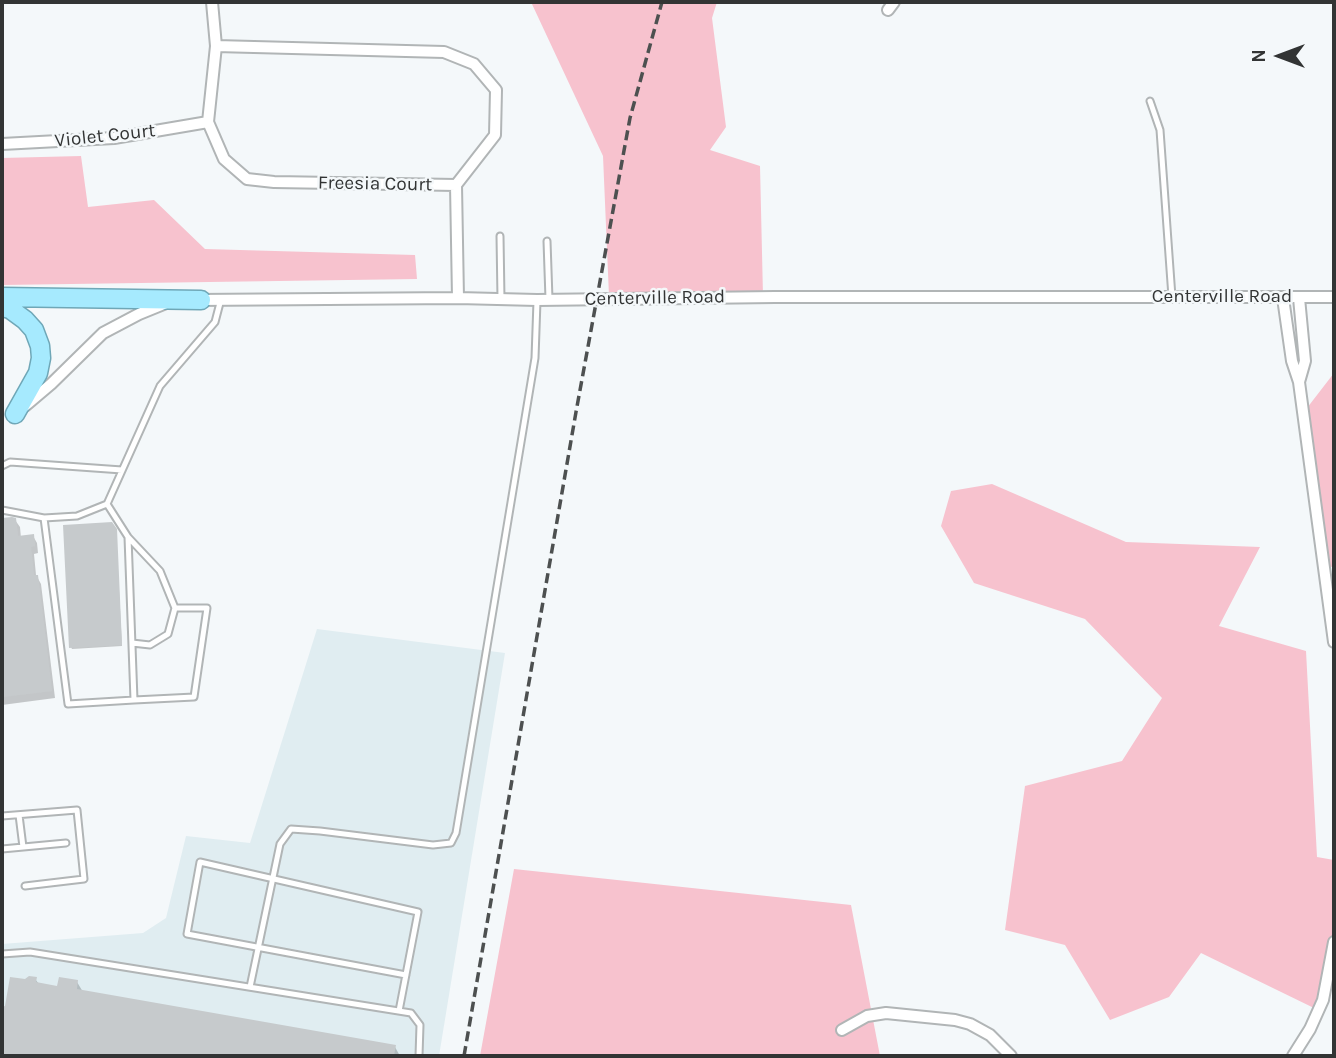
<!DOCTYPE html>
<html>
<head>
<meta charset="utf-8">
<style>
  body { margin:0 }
  #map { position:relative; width:1336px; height:1058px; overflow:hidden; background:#f4f8fa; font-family:Karla,sans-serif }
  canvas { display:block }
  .frame { position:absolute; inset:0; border:4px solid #323434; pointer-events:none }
  .north { position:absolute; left:1245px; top:21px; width:70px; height:70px; -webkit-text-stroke:5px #f4f8fa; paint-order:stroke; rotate:270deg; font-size:19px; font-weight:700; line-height:28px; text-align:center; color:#323434 }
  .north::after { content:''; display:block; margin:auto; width:24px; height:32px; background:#323434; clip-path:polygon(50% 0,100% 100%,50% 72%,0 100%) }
</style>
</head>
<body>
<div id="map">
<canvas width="1336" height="1058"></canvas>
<div class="frame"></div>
<div class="north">N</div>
</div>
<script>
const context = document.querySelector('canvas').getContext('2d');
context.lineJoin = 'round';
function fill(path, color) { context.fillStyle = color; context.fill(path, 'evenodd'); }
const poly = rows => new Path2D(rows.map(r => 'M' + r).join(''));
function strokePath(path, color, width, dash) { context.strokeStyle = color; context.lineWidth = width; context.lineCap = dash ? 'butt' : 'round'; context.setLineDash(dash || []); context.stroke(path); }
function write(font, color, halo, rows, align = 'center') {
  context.font = font + ' Karla,sans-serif'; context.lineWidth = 5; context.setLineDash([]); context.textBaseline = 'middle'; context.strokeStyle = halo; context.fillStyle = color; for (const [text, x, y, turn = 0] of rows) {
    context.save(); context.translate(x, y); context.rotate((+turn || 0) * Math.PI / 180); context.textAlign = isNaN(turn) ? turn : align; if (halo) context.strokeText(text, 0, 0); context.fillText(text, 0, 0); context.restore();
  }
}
fill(poly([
  [317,629,505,653,439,1056,2,1056,2,944,143,933,166,918,186,836,250,843]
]), '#e0edf1');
fill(poly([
  [531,2,717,2,712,18,726,127,710,150,760,166,763,296,609,296,603,156],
  [81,156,88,207,154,200,205,249,415,255,417,279,2,285,2,158],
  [1334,373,1334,568,1325,564,1307,408],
  [992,484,1126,542,1260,547,1219,626,1306,651,1317,857,1334,860,1334,956,1316,1009,1201,953,1169,997,1110,1020,1065,945,1005,930,1025,786,1122,761,1162,698,1085,619,974,583,941,526,951,491],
  [514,869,851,905,880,1056,480,1056]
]), '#f7c2ce');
fill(poly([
  [2,520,15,520,20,527,21,538,33,536,37,543,38,553,34,554,36,575,41,584,55,698,2,705],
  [116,532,122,646,72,649,71,647],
  [35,979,39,984,59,988,77,982,83,992,395,1047,400,1056,2,1056,4,1018,2,1009,7,1007,26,981]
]), '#0003');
fill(poly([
  [12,517,16,518,18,536,34,534,35,546,31,547,34,575,38,575,52,691,2,697,2,518],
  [112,522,117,529,122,645,69,648,63,525],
  [29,976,37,977,36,982,57,986,59,977,78,980,77,989,396,1045,394,1056,2,1056,2,1007,5,1006,10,977,25,979]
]), '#c6cacc');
const service = poly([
  [1150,101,1160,130,1172,297],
  [500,236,501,299],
  [547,241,549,299],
  [2,466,10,462,122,470],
  [107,504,160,386,215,322,221,299],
  [2,510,44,518,77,516,107,504,128,537,134,700,68,704,44,518],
  [128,537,160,571,175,608],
  [132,643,150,645,168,634,175,608,207,608,194,697,134,700],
  [19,815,23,847],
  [2,816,77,810,84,879,25,886],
  [2,849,66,843],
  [2,954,30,952,411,1013,420,1025,419,1056],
  [250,987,280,844,291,829,320,831,433,845,451,843,456,833,535,358,537,301],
  [399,1011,418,912,200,862,187,934,406,975]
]);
const minor = poly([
  [212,2,216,46],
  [888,10,894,2],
  [216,46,444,52,474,64,496,90,495,135,456,185,274,182,247,179,224,159,208,122,216,46],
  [2,144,114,138,208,122],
  [456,185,458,298],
  [1283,298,1292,361,1299,382],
  [1299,298,1305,361,1299,382,1334,642],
  [196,300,458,298,537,300,775,297,1334,297],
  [25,406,51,384,103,333,139,314,166,303],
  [842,1030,867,1016,886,1013,955,1020,970,1024,990,1035,1011,1056],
  [1293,1056,1310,1029,1323,1000,1334,942]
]);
const trunk = poly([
  [2,297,201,300],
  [2,307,10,309,25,320,34,330,40,346,41,358,38,373,15,414]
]);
strokePath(service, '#b1b5b6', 9);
strokePath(minor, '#b1b5b6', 14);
strokePath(trunk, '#6fa7b7', 21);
strokePath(service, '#fff', 5);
strokePath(minor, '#fff', 10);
strokePath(trunk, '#a6eafe', 18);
strokePath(poly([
  [464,1056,576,412,630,118,662,2]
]), '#4d5050', 3.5, [10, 5]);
write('19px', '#323434', '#f4f8fa', [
  ["Violet Court",105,136,-6],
  ["Freesia Court",375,184,1],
  ["Centerville Road",1222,297],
  ["Centerville Road",655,298,-1]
]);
</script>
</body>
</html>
